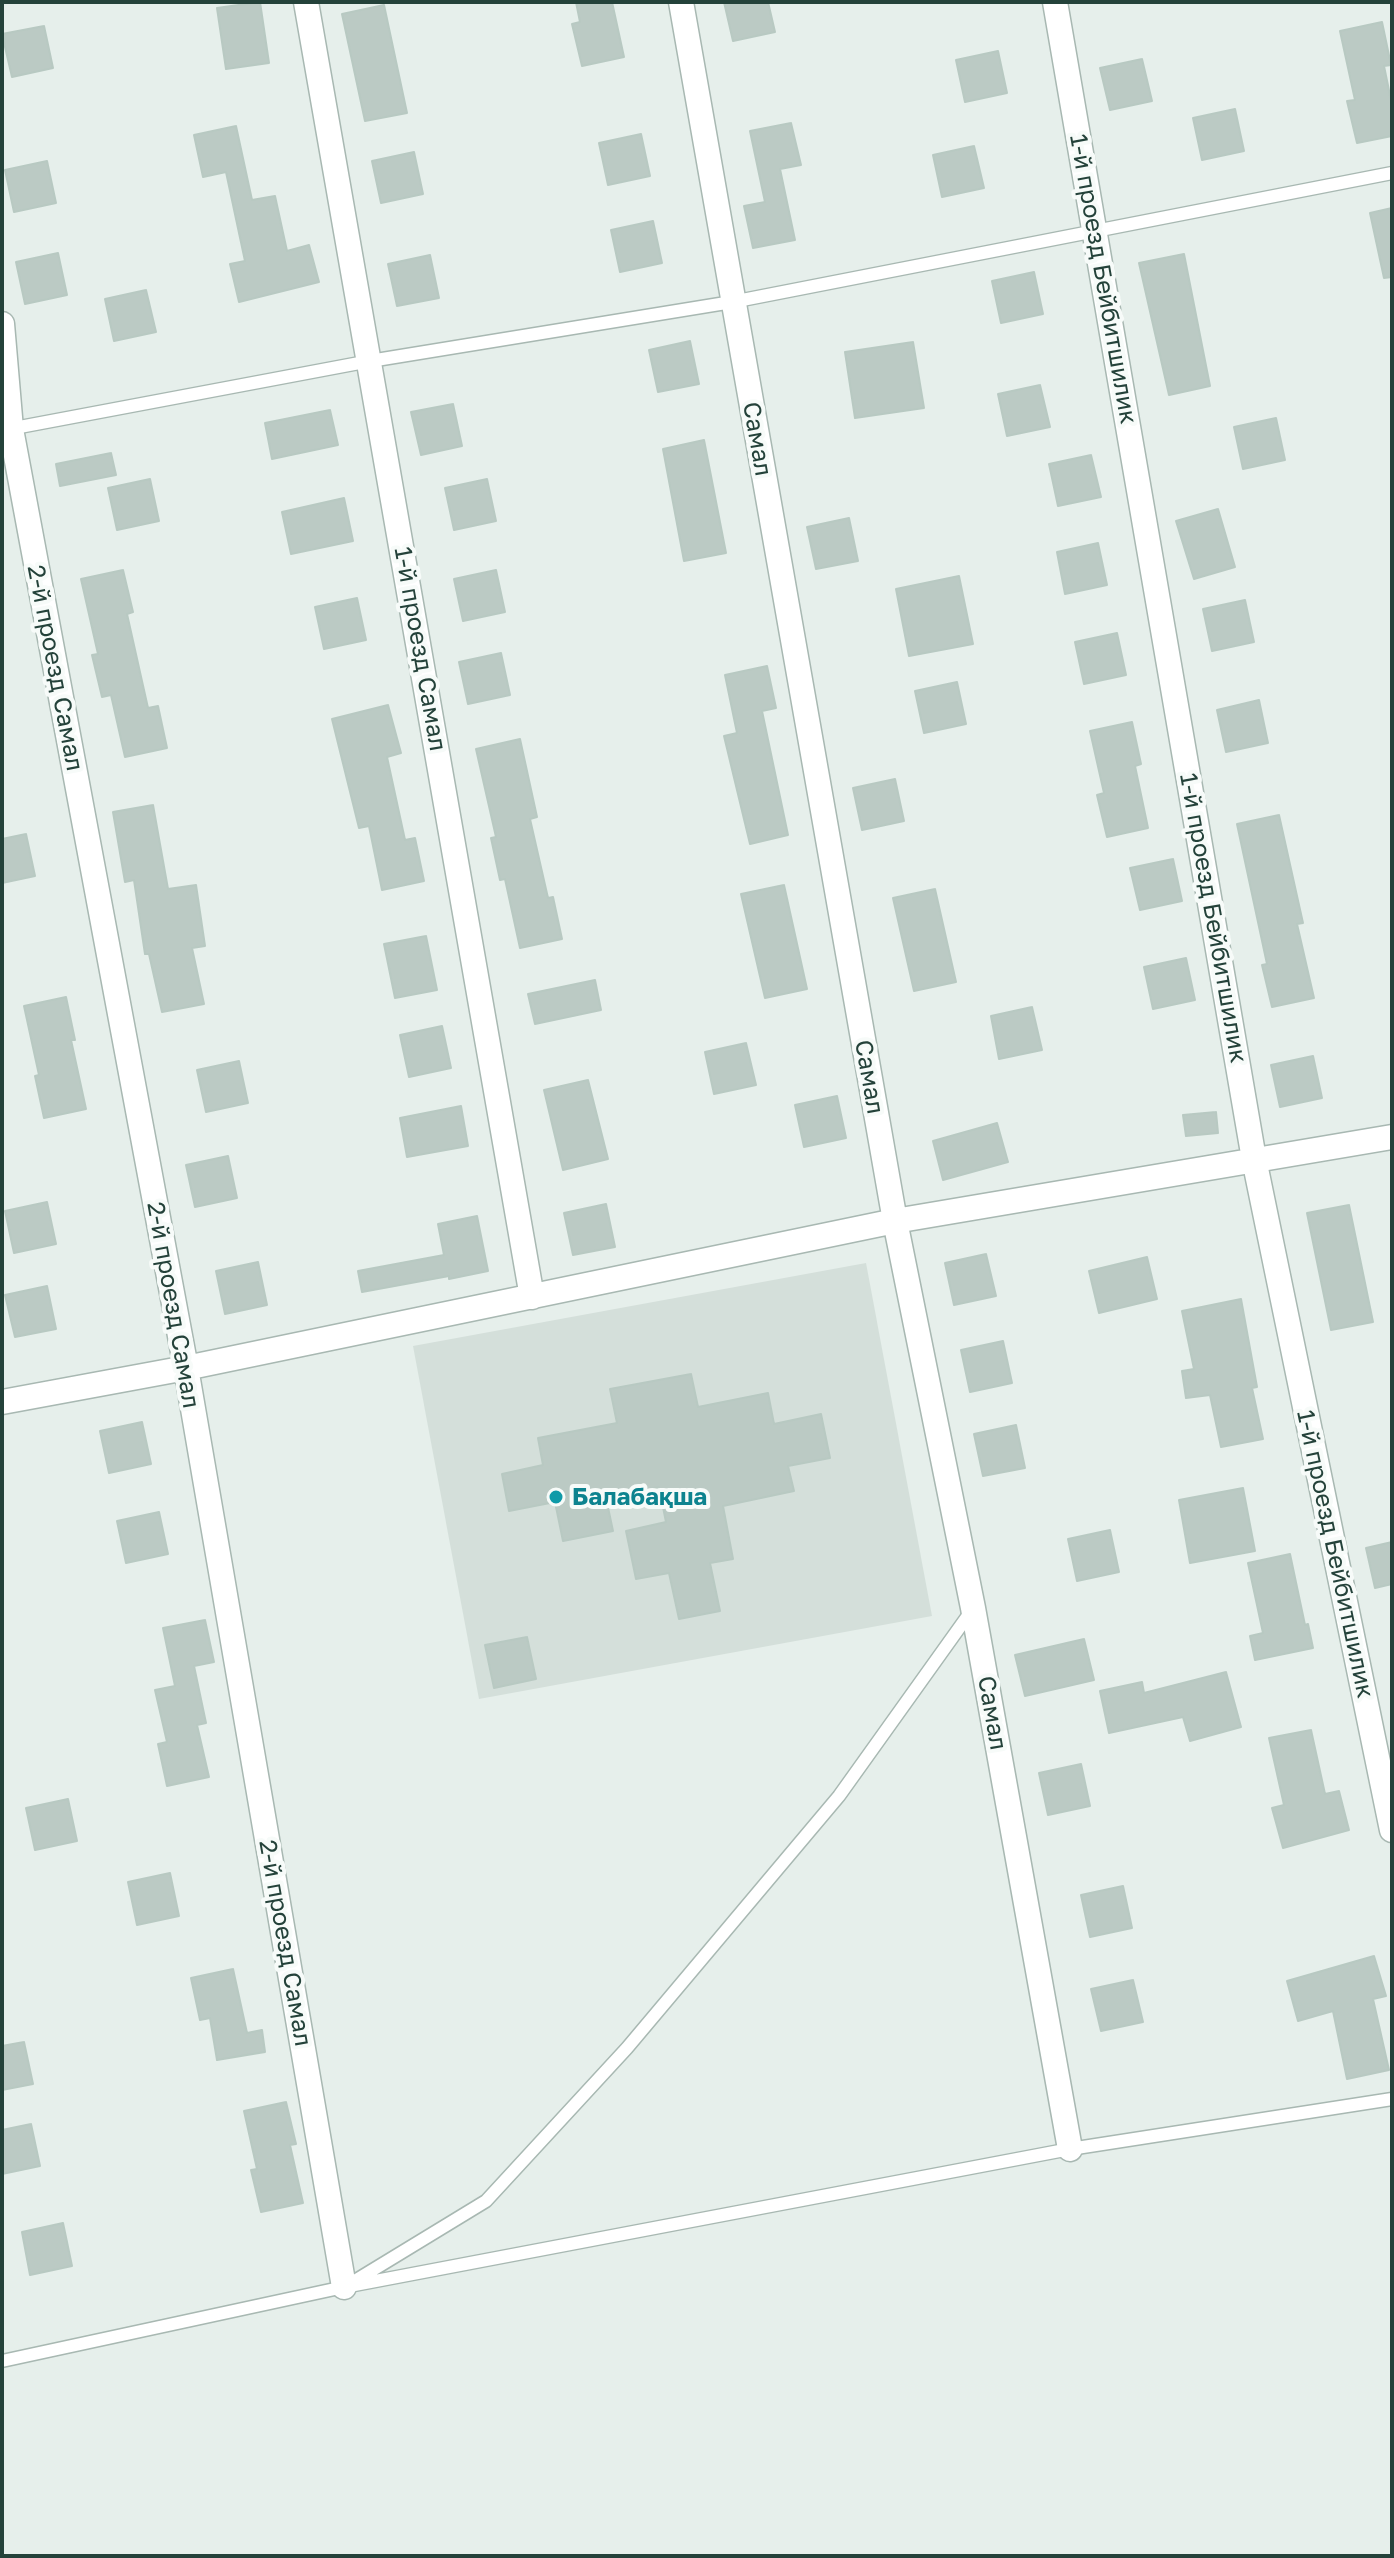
<!DOCTYPE html>
<html>
<head>
<meta charset="utf-8">
<style>
  body { margin:0 }
  #map { position:relative; width:1394px; height:2558px; overflow:hidden; background:#e6efeb; font-family:"Golos Text",sans-serif }
  canvas { display:block }
  .frame { position:absolute; inset:0; border:4px solid #24423a; pointer-events:none }
</style>
</head>
<body>
<div id="map">
<canvas width="1394" height="2558"></canvas>
<div class="frame"></div>
</div>
<script>
const context = document.querySelector('canvas').getContext('2d');
context.lineJoin = 'round';
function fill(path, color) { context.fillStyle = color; context.fill(path, 'evenodd'); }
const poly = rows => new Path2D(rows.map(r => 'M' + r).join(''));
function strokePath(path, color, width, dash) { context.strokeStyle = color; context.lineWidth = width; context.lineCap = dash ? 'butt' : 'round'; context.setLineDash(dash || []); context.stroke(path); }
function write(font, color, halo, rows, align = 'center') {
  context.font = font + ' "Golos Text",sans-serif'; context.lineWidth = 8; context.setLineDash([]); context.textBaseline = 'middle'; context.strokeStyle = halo; context.fillStyle = color; for (const [text, x, y, turn = 0] of rows) {
    context.save(); context.translate(x, y); context.rotate((+turn || 0) * Math.PI / 180); context.textAlign = isNaN(turn) ? turn : align; if (halo) context.strokeText(text, 0, 0); context.fillText(text, 0, 0); context.restore();
  }
}
fill(poly([
  [866,1263,932,1616,479,1699,413,1346]
]), '#d4dfda');
const building = poly([
  [260,2,269,63,226,69,217,8,260,2],
  [576,2,612,2,624,57,582,66,572,24,580,22,576,2],
  [724,2,768,2,775,32,733,41,724,2],
  [384,5,407,113,365,121,342,14,384,5],
  [1382,22,1391,65,1384,66,1392,105,1392,136,1357,143,1347,101,1355,100,1340,31,1382,22],
  [44,26,53,68,12,77,2,34,44,26],
  [998,51,1007,93,965,102,956,60,998,51],
  [1142,59,1152,101,1110,110,1100,68,1142,59],
  [1235,109,1244,151,1202,160,1193,118,1235,109],
  [791,123,801,165,780,169,795,240,753,248,744,206,765,202,750,131,791,123],
  [236,126,252,200,275,196,287,251,309,245,319,282,239,302,230,264,245,261,226,172,203,177,194,135,236,126],
  [641,134,650,176,608,185,599,143,641,134],
  [974,146,984,188,942,197,933,155,974,146],
  [414,152,423,194,381,203,372,161,414,152],
  [47,161,56,203,14,212,5,170,47,161],
  [1392,208,1392,277,1384,278,1370,213,1392,208],
  [653,221,662,263,620,272,611,230,653,221],
  [58,253,67,295,25,304,16,262,58,253],
  [1184,254,1210,386,1169,395,1139,263,1184,254],
  [430,255,439,298,397,306,388,264,430,255],
  [1034,272,1043,314,1001,323,992,281,1034,272],
  [146,290,156,332,114,341,105,299,146,290],
  [690,341,699,384,658,392,649,350,690,341],
  [913,342,924,408,855,418,845,352,913,342],
  [1040,385,1050,427,1007,436,998,394,1040,385],
  [453,404,462,446,421,455,411,412,453,404],
  [330,410,338,445,272,459,265,423,330,410],
  [1276,418,1285,460,1243,469,1234,427,1276,418],
  [704,440,726,553,684,561,663,449,704,440],
  [111,453,116,475,60,486,56,464,111,453],
  [1091,455,1101,497,1058,506,1049,464,1091,455],
  [150,479,159,521,117,530,108,488,150,479],
  [487,479,496,521,454,530,445,488,487,479],
  [344,498,353,541,291,554,282,512,344,498],
  [1218,509,1235,567,1194,579,1176,521,1218,509],
  [849,518,858,561,816,569,807,527,849,518],
  [1098,543,1107,585,1065,594,1057,552,1098,543],
  [123,570,133,612,127,614,148,708,158,706,167,748,125,757,111,695,102,697,92,655,98,654,81,579,123,570],
  [496,570,505,612,463,621,454,579,496,570],
  [959,576,973,644,909,656,896,589,959,576],
  [357,598,366,640,324,649,315,607,357,598],
  [1245,600,1254,642,1212,651,1203,609,1245,600],
  [1117,633,1126,675,1084,684,1075,642,1117,633],
  [501,653,510,695,468,704,459,662,501,653],
  [767,666,776,708,762,711,788,835,750,844,724,736,737,733,725,675,767,666],
  [957,682,966,724,924,733,915,691,957,682],
  [1259,700,1268,743,1226,752,1217,710,1259,700],
  [388,705,401,753,387,757,405,840,415,838,424,881,382,890,369,826,359,828,332,719,388,705],
  [1132,722,1141,764,1135,766,1148,828,1107,837,1097,795,1104,793,1090,731,1132,722],
  [520,739,537,817,530,819,548,898,553,897,562,939,520,948,505,879,500,880,491,838,496,837,476,749,520,739],
  [895,779,904,821,862,830,853,788,895,779],
  [153,805,168,889,196,885,205,946,192,948,204,1004,162,1012,149,954,145,954,134,880,125,882,113,812,153,805],
  [1279,815,1303,923,1297,924,1314,998,1272,1007,1262,965,1267,964,1237,824,1279,815],
  [26,834,35,876,2,883,2,839,26,834],
  [1173,859,1182,901,1140,910,1130,868,1173,859],
  [784,885,807,989,765,998,741,894,784,885],
  [935,889,956,982,914,991,893,898,935,889],
  [426,936,437,990,395,998,384,944,426,936],
  [1186,958,1195,1000,1153,1009,1144,967,1186,958],
  [595,980,601,1010,535,1024,528,994,595,980],
  [66,997,75,1040,71,1040,86,1109,44,1118,35,1076,39,1075,24,1006,66,997],
  [1032,1007,1042,1050,999,1059,991,1016,1032,1007],
  [442,1026,451,1068,409,1077,400,1035,442,1026],
  [746,1043,756,1085,714,1094,705,1052,746,1043],
  [1313,1056,1322,1098,1280,1107,1271,1065,1313,1056],
  [239,1061,248,1103,206,1112,197,1070,239,1061],
  [588,1080,608,1159,563,1170,544,1090,588,1080],
  [837,1096,846,1138,804,1147,795,1105,837,1096],
  [461,1106,468,1146,407,1157,400,1118,461,1106],
  [1216,1112,1218,1133,1186,1136,1183,1115,1216,1112],
  [997,1123,1008,1162,943,1180,933,1141,997,1123],
  [228,1156,237,1198,195,1207,186,1165,228,1156],
  [47,1202,56,1244,14,1253,5,1211,47,1202],
  [606,1204,615,1247,573,1255,564,1213,606,1204],
  [1349,1205,1373,1322,1331,1330,1307,1213,1349,1205],
  [477,1216,488,1271,449,1279,449,1276,362,1292,358,1271,444,1255,438,1224,477,1216],
  [986,1254,996,1296,954,1305,945,1263,986,1254],
  [1147,1257,1157,1299,1099,1313,1089,1271,1147,1257],
  [258,1262,267,1305,225,1314,216,1271,258,1262],
  [47,1286,56,1329,15,1337,5,1295,47,1286],
  [1241,1299,1257,1387,1252,1388,1263,1439,1221,1447,1210,1395,1186,1398,1182,1371,1194,1369,1182,1311,1241,1299],
  [1003,1341,1012,1383,970,1392,961,1350,1003,1341],
  [691,1374,698,1407,768,1393,774,1424,821,1414,830,1458,788,1466,794,1491,723,1506,733,1559,710,1563,720,1611,679,1619,669,1573,636,1579,626,1531,666,1522,659,1487,606,1498,613,1531,563,1541,555,1502,509,1511,502,1474,543,1465,538,1438,617,1423,610,1389,691,1374],
  [142,1422,151,1464,109,1473,100,1431,142,1422],
  [1016,1425,1025,1468,983,1476,974,1434,1016,1425],
  [1243,1488,1255,1551,1190,1563,1179,1500,1243,1488],
  [159,1512,168,1554,126,1563,117,1521,159,1512],
  [1110,1530,1119,1572,1077,1581,1068,1539,1110,1530],
  [1392,1542,1392,1584,1375,1588,1366,1548,1392,1542],
  [1290,1554,1305,1625,1308,1624,1313,1648,1255,1660,1250,1636,1263,1633,1248,1563,1290,1554],
  [205,1620,214,1662,194,1666,206,1723,197,1725,209,1777,167,1786,158,1744,167,1742,155,1690,175,1686,163,1628,205,1620],
  [527,1637,536,1679,494,1688,485,1645,527,1637],
  [1084,1639,1094,1680,1025,1696,1015,1655,1084,1639],
  [1226,1672,1241,1727,1190,1741,1183,1717,1109,1733,1100,1691,1142,1682,1144,1693,1226,1672],
  [1311,1730,1325,1794,1339,1791,1349,1830,1283,1848,1272,1808,1284,1805,1269,1738,1311,1730],
  [1081,1764,1090,1806,1048,1815,1039,1773,1081,1764],
  [68,1799,77,1841,35,1850,26,1808,68,1799],
  [170,1873,179,1916,137,1925,128,1882,170,1873],
  [1123,1886,1132,1928,1090,1937,1081,1895,1123,1886],
  [1374,1956,1386,1996,1373,1999,1389,2070,1347,2079,1333,2011,1298,2021,1287,1981,1374,1956],
  [233,1969,247,2033,262,2030,265,2052,217,2060,210,2018,200,2020,191,1978,233,1969],
  [1133,1980,1143,2022,1101,2031,1091,1989,1133,1980],
  [24,2042,33,2084,2,2090,2,2046,24,2042],
  [286,2102,296,2144,290,2145,303,2203,261,2212,251,2170,257,2169,244,2111,286,2102],
  [31,2124,40,2166,2,2174,2,2130,31,2124],
  [63,2223,72,2266,30,2275,22,2232,63,2223]
]);
fill(building, '#bbcac4');
strokePath(building, '#b8c9c2', 2);
const lane = poly([
  [9,429,370,361,732,302,1392,173],
  [353,2282,486,2201,627,2048,839,1796,972,1610],
  [2,2361,344,2287,1070,2149,1392,2099]
]);
const street = poly([
  [306,2,532,1297],
  [681,2,895,1221,973,1608,1070,2149],
  [1055,2,1254,1159,1392,1830],
  [2,324,11,429,186,1368,344,2287],
  [2,1402,186,1368,895,1221,1392,1137]
]);
strokePath(lane, '#a8b8b2', 15);
strokePath(street, '#a8b8b2', 27);
strokePath(lane, '#fff', 12);
strokePath(street, '#fff', 24);
for (const [x, y, r, color] of [
  [556,1497,8,"#0f9aa8"]
]) { const dot = new Path2D(); dot.arc(x, y, r, 0, 2 * Math.PI); context.fillStyle = color; context.fill(dot); strokePath(dot, '#f7fbf9', 3); }
write('24px', '#24423a', '#f7fbf9', [
  ["1-й проезд Бейбитшилик",1103,279,80],
  ["Самал",757,439,80],
  ["1-й проезд Самал",420,649,80],
  ["2-й проезд Самал",55,668,79],
  ["1-й проезд Бейбитшилик",1213,918,80],
  ["Самал",869,1077,80],
  ["2-й проезд Самал",173,1305,80],
  ["1-й проезд Бейбитшилик",1335,1554,78],
  ["Самал",992,1713,80],
  ["2-й проезд Самал",285,1943,80]
]);
write('bold 24px', '#0d838f', '#f7fbf9', [
  ["Балабақша",572,1497]
], 'left');
</script>
</body>
</html>
